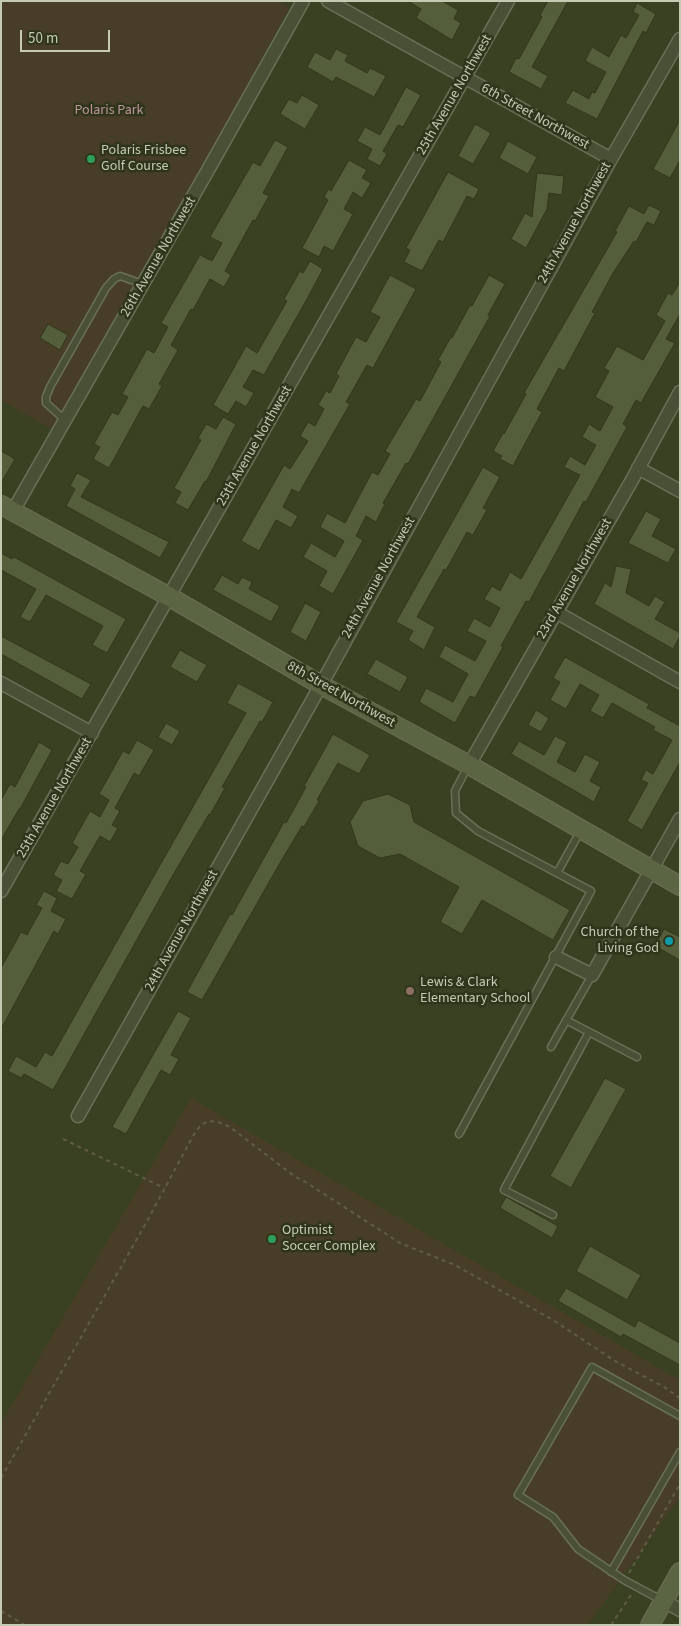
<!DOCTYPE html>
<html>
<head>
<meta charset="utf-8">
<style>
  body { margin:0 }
  #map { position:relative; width:681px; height:1626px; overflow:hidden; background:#394122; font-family:"Source Sans 3",sans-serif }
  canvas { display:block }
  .frame { position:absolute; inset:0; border:2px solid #c4cbb2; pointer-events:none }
  .scale { position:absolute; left:20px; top:30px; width:90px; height:22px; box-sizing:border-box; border:2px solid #c4cbb2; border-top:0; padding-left:6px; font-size:15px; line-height:18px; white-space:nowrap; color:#c4cbb2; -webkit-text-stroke:4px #2f351b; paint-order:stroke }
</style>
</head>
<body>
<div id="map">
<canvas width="681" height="1626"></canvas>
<div class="frame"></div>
<div class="scale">50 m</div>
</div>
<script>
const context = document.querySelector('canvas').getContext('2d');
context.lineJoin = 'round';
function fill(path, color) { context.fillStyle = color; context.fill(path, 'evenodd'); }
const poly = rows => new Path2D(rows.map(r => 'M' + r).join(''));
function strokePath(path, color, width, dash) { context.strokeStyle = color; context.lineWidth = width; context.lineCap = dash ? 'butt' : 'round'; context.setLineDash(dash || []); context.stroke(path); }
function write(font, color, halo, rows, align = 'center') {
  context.font = font + ' "Source Sans 3",sans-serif'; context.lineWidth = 5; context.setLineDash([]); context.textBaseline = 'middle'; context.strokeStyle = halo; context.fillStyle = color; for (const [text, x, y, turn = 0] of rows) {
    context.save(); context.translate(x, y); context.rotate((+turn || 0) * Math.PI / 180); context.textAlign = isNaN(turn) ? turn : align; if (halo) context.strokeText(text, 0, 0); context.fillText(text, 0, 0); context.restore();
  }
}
fill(poly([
  [1,1,277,1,289,8,58,433,1,400],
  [191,1098,680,1380,680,1497,588,1625,1,1625,1,1423]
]), '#483e28');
const building = poly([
  [408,1,442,1,458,10,454,19,461,23,452,40,416,18,421,9,408,1],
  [548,1,568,1,532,67,548,76,541,89,509,72,516,58,519,59,542,17,540,15,548,1],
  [637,3,656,14,646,33,643,31,597,119,565,103,573,90,589,99,592,92,595,93,606,72,585,61,592,47,609,57,621,35,626,38,639,15,633,12,637,3],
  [336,49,348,55,345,61,367,73,370,68,386,76,374,97,336,77,333,82,307,67,315,52,330,60,336,49],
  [406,87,421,95,403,127,398,125,383,151,387,154,380,166,367,159,372,149,357,141,365,127,380,135,406,87],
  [302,95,319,105,305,129,280,114,289,99,297,103,302,95],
  [680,120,680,160,670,178,653,169,680,120],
  [475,124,491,133,473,164,458,156,475,124],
  [275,140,288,147,263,193,269,196,255,221,253,220,225,271,231,275,224,287,210,279,193,310,191,309,171,345,178,350,159,384,162,386,149,409,143,406,109,468,93,459,100,447,94,444,112,412,118,415,128,397,122,394,147,349,154,353,168,327,161,323,200,255,212,261,222,243,210,237,253,162,260,166,275,140],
  [508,141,537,157,528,174,499,158,508,141],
  [349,160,367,170,362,178,371,183,362,198,353,192,344,209,353,214,333,251,324,246,319,257,302,248,328,200,324,197,328,189,331,191,349,160],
  [448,172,479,189,474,199,467,196,443,242,439,240,422,271,404,262,410,250,406,248,448,172],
  [537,173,564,176,562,195,549,193,547,209,526,248,511,239,525,213,532,217,537,173],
  [649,205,661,211,654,225,647,222,636,242,634,241,613,273,592,312,595,313,564,371,559,368,537,409,542,412,513,466,500,459,502,456,493,451,503,433,504,434,526,394,524,393,539,367,617,232,615,231,629,206,644,214,649,205],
  [310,261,323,269,307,299,264,375,253,370,243,387,254,393,246,407,236,401,228,414,213,405,246,346,257,353,287,301,284,299,300,271,303,273,310,261],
  [390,275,416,289,373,368,367,365,346,402,350,404,299,493,292,489,283,507,298,516,291,528,276,520,259,551,241,541,284,465,290,469,308,441,300,436,308,422,315,426,324,409,318,405,326,391,330,393,339,376,336,374,356,337,366,342,380,317,370,312,390,275],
  [489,275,505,284,488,315,490,316,408,464,406,463,383,503,385,504,376,522,366,516,356,536,363,540,333,594,319,586,327,571,303,557,311,543,335,557,344,541,320,527,327,513,345,523,372,472,378,475,390,454,385,451,416,399,420,401,441,362,438,360,451,337,452,338,470,305,472,306,489,275],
  [680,282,680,314,666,339,675,343,641,403,636,400,623,424,627,427,586,502,584,501,529,602,526,601,501,646,503,647,475,698,470,696,455,723,419,702,426,688,453,702,468,674,439,657,445,645,475,661,486,641,467,631,474,618,490,627,500,608,484,599,492,586,500,591,510,572,521,579,580,475,564,467,570,456,585,465,596,445,582,437,589,424,600,431,613,407,595,397,609,371,604,368,617,346,643,360,665,321,656,315,668,293,672,295,680,282],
  [48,324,68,335,60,350,40,338,48,324],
  [223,417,236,424,206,482,205,481,188,510,175,503,181,492,174,488,201,440,198,438,206,424,216,429,223,417],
  [1,451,15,459,1,483,1,451],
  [483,467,500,477,483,508,487,510,473,535,467,532,446,570,444,569,417,617,435,627,424,650,408,640,413,631,396,622,483,467],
  [77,473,91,480,81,497,169,542,160,558,66,506,75,489,70,486,77,473],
  [646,511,661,519,652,536,676,549,668,563,628,543,646,511],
  [1,553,12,559,14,557,126,619,107,653,92,645,103,626,46,595,30,622,20,617,36,589,1,570,1,553],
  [616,566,631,569,626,593,649,606,655,596,665,602,655,619,680,633,680,636,673,649,594,604,605,583,611,587,616,566],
  [222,575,238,584,242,577,252,582,249,589,280,606,271,622,213,590,222,575],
  [305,603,321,612,306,641,290,632,305,603],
  [1,636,91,684,82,699,1,654,1,636],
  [180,650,207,665,197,682,170,667,180,650],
  [565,657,649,704,647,708,680,726,680,762,642,830,627,821,648,783,641,780,646,770,653,774,672,740,653,730,655,727,612,703,603,718,590,711,599,695,580,684,566,709,550,700,560,682,553,678,565,657],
  [376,659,408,677,400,692,367,674,376,659],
  [238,683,273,702,262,722,260,721,222,787,225,788,210,815,209,814,173,875,53,1090,24,1074,21,1078,8,1071,16,1056,36,1067,45,1052,52,1056,246,713,227,703,238,683],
  [536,710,549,718,541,732,528,725,536,710],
  [166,723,180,731,172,745,158,737,166,723],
  [333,734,370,755,359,774,338,763,317,800,319,801,304,827,302,826,284,856,202,1000,187,992,230,914,232,915,284,822,286,823,306,787,304,786,333,734],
  [555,736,567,742,557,762,575,772,585,754,600,762,590,781,601,787,594,802,511,754,519,741,544,755,555,736],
  [137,740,154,750,139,776,134,773,115,808,120,811,112,825,118,828,110,842,100,836,80,871,86,874,72,899,56,891,62,880,53,875,61,861,68,864,78,847,72,843,90,811,100,817,109,800,99,794,123,751,129,754,137,740],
  [39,742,52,750,20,809,19,809,1,840,1,800,10,784,15,787,39,742],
  [388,794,410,805,414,822,570,910,553,940,482,900,462,934,440,922,459,887,400,854,380,858,358,846,350,822,363,801,388,794],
  [44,891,57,898,51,911,66,919,58,934,54,931,1,1029,1,968,21,932,27,935,42,908,36,905,44,891],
  [664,929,680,937,680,960,655,946,664,929],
  [178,1011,191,1018,171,1055,179,1059,170,1075,161,1070,126,1134,112,1127,178,1011],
  [605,1078,626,1089,571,1188,550,1176,605,1078],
  [506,1197,558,1226,552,1238,500,1208,506,1197],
  [590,1246,641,1275,627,1300,576,1271,590,1246],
  [566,1288,635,1327,638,1320,680,1343,680,1365,623,1334,621,1337,558,1301,566,1288]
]);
fill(building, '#555e3b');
strokePath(building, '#31371d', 1);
const lane = poly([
  [65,420,46,403,46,397,50,387,106,288,114,279,120,276,143,284],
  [468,766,455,791,456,813,478,831,557,873,581,830],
  [589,1032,637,1057],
  [551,1047,592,975],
  [459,1134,591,891,557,873],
  [553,1215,504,1190,589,1032,566,1020],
  [611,1572,680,1452],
  [663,1601,624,1580,578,1549,553,1517,518,1495,592,1367,680,1416]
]);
const street = poly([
  [328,1,611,159],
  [638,468,680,491],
  [13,511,208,170,303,1],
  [556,612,680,682],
  [1,683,92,733],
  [469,765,632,480,680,392],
  [1,891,508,1],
  [556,957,592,975,680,819],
  [78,1116,321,685,611,159,680,39],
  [664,1601,680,1610]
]);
const secondary = poly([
  [1,505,168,596,321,685,469,765,680,886],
  [650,1625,680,1572]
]);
strokePath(lane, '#6a7057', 9);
strokePath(street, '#6a7057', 15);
strokePath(secondary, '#6a7057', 20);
strokePath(poly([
  [63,1139,164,1188],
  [1,1478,146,1223,193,1136,200,1126,208,1121,218,1122,230,1127,294,1176,307,1183,400,1243,455,1265,553,1320,615,1361,664,1387,680,1398],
  [629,1573,680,1484],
  [1,1611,25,1625],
  [611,1625,631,1595]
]), '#625c46', 2, [4, 4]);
strokePath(lane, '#4a5036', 6);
strokePath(street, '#4a5036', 12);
strokePath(secondary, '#5b6443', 18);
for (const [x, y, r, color] of [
  [91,159,5,"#2e9e5b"],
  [669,941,5,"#0f9aa8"],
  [410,991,5,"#8d6e63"],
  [272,1239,5,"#2e9e5b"]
]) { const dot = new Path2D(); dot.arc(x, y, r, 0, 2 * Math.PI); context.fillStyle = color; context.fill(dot); strokePath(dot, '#2f351b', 2); }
write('14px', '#c4cbb2', '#2f351b', [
  ["25th Avenue Northwest",455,95,-60],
  ["6th Street Northwest",535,117,29],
  ["24th Avenue Northwest",575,223,-61],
  ["26th Avenue Northwest",159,257,-60],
  ["25th Avenue Northwest",255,446,-60],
  ["24th Avenue Northwest",379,578,-61],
  ["23rd Avenue Northwest",575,579,-60],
  ["8th Street Northwest",341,695,29],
  ["25th Avenue Northwest",55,798,-60],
  ["24th Avenue Northwest",182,931,-61]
]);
write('14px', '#bc9599', '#2f351b', [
  ["Polaris Park",109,111]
]);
write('14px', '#c4cbb2', '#2f351b', [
  ["Polaris Frisbee",101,151],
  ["Golf Course",101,167],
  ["Church of the",659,933,"right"],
  ["Living God",659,949,"right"],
  ["Lewis & Clark",420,983],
  ["Elementary School",420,999],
  ["Optimist",282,1231],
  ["Soccer Complex",282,1247]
], 'left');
</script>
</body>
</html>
